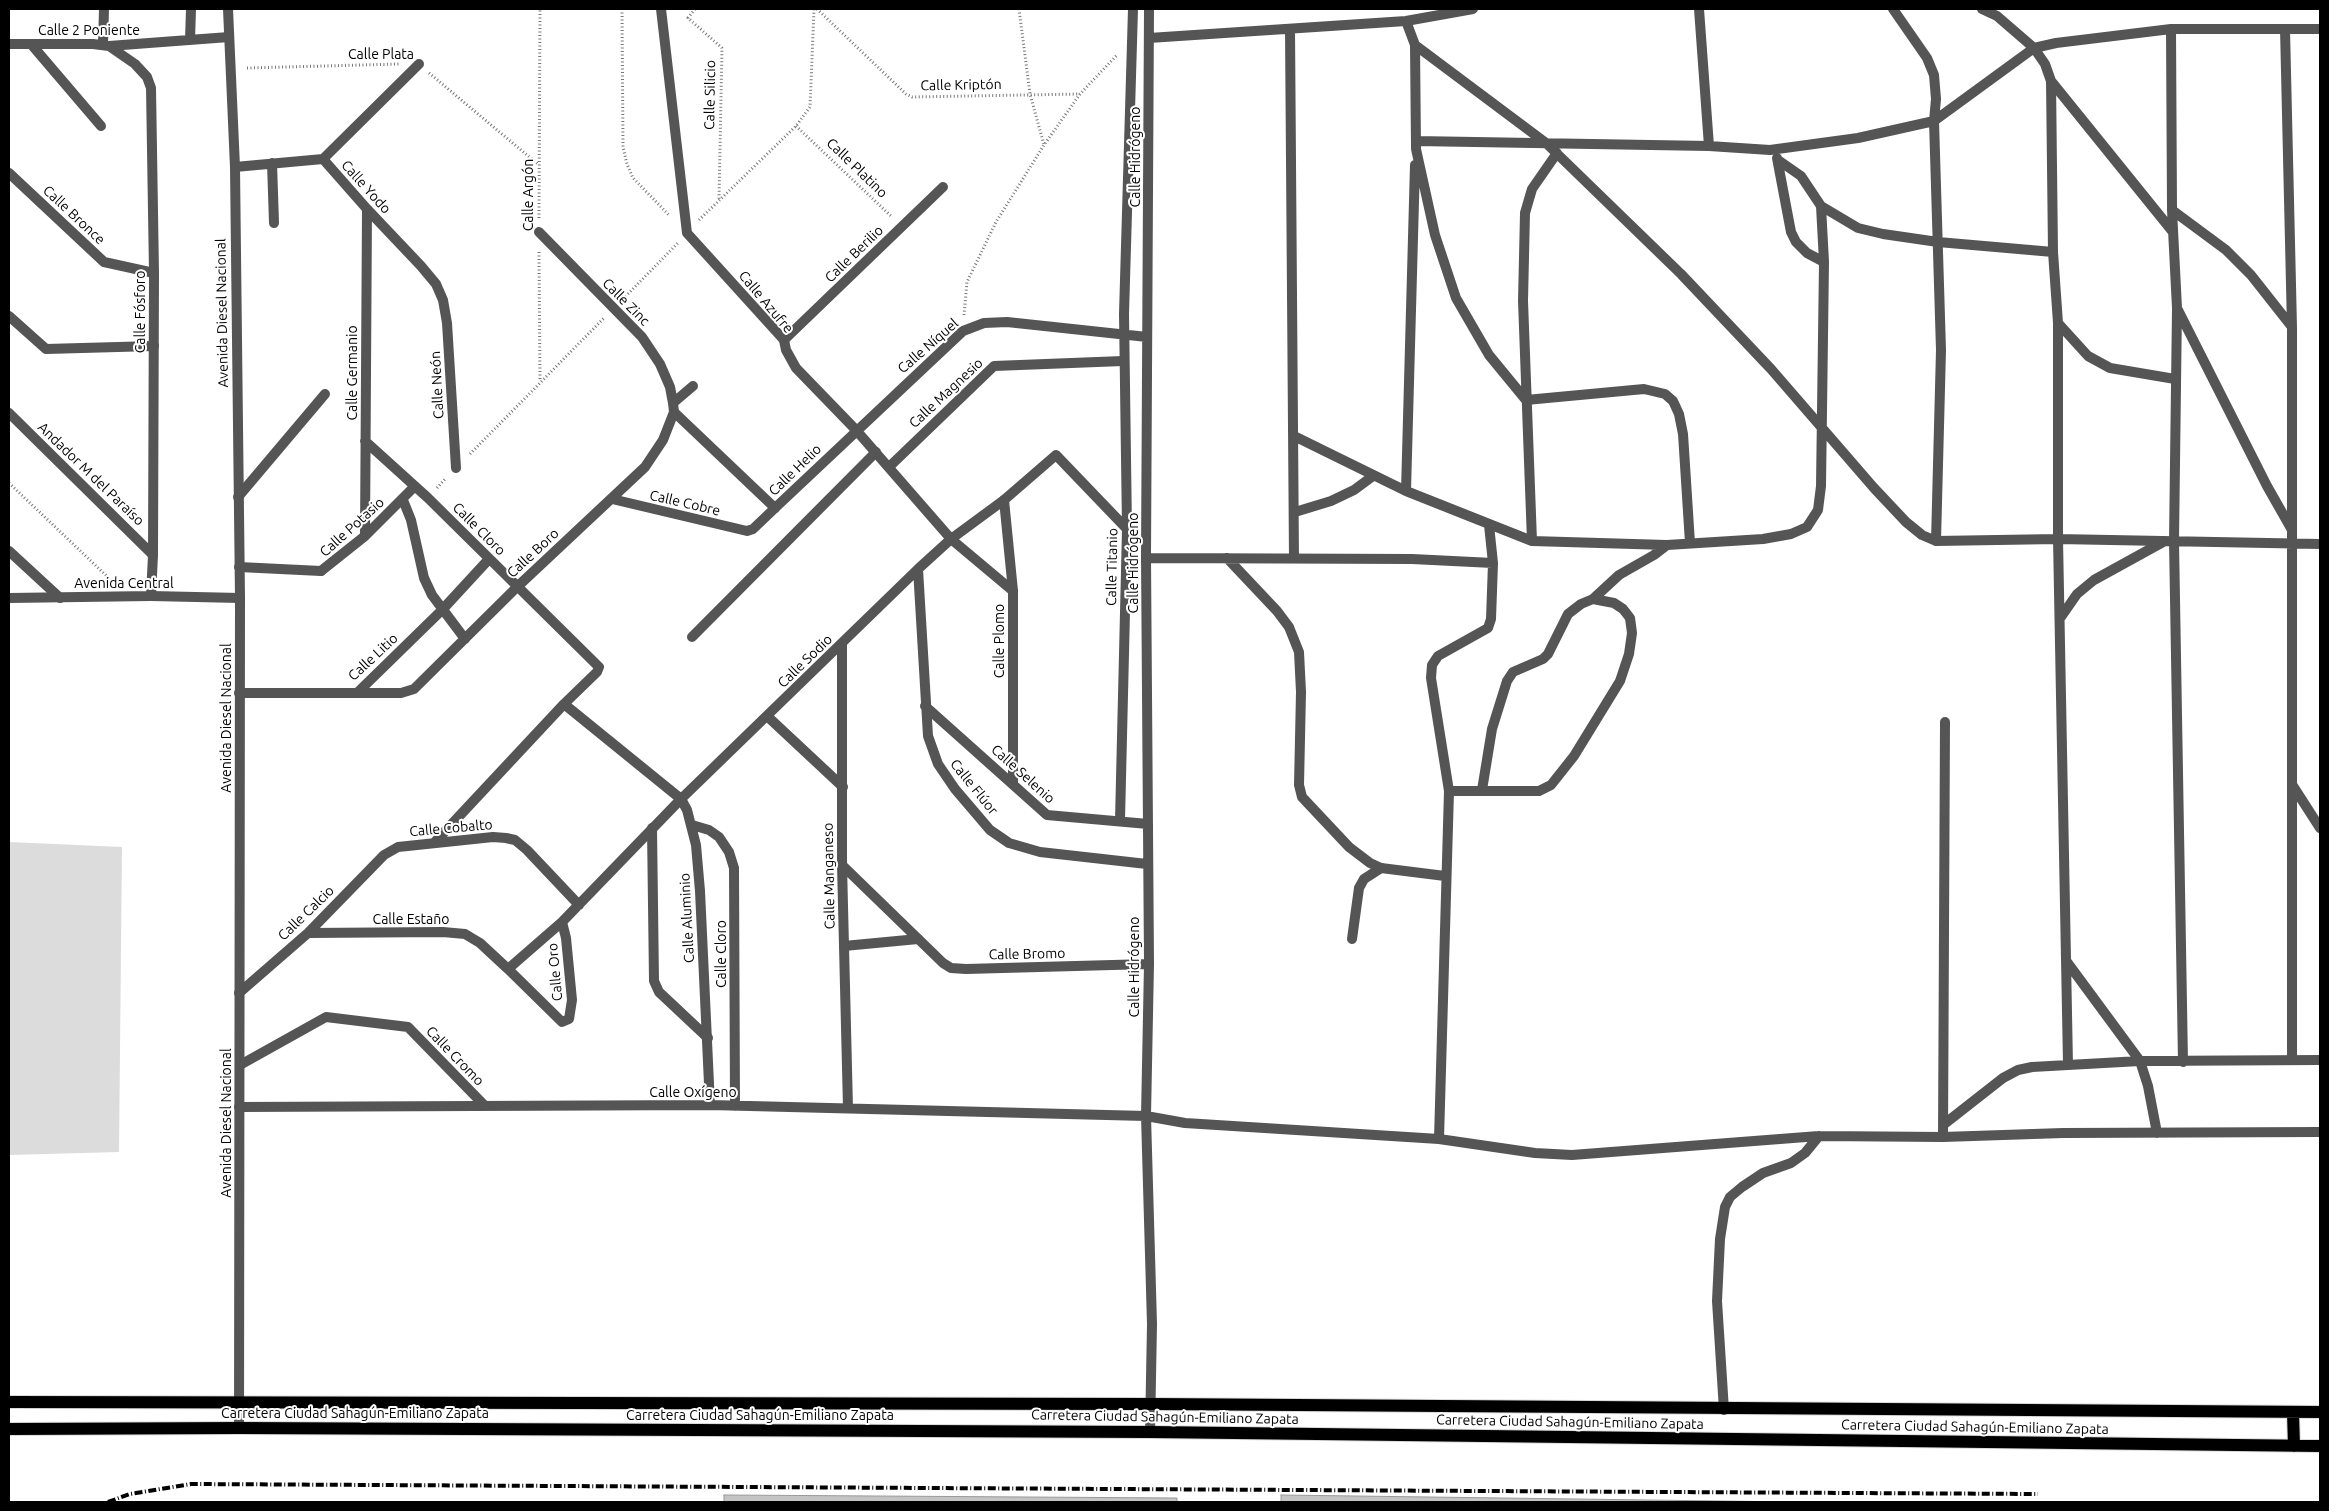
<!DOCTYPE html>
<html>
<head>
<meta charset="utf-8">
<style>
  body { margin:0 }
  #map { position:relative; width:2329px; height:1511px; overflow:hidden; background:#fff; font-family:Ubuntu,sans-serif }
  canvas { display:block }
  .frame { position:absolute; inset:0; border:10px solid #000; pointer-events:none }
</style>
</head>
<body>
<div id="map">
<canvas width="2329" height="1511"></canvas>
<div class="frame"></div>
</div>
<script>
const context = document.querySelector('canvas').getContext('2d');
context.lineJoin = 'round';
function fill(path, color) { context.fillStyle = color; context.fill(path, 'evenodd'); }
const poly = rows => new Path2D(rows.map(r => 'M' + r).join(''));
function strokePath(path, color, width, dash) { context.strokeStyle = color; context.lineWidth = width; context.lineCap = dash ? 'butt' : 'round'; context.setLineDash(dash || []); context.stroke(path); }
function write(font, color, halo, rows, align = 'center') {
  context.font = font + ' Ubuntu,sans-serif'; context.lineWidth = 4; context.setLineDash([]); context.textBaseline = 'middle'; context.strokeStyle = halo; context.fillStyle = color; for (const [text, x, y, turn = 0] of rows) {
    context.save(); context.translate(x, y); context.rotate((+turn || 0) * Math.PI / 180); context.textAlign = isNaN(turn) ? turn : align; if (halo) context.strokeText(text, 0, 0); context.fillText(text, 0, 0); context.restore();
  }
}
fill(poly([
  [9,842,122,847,119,1152,9,1155]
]), '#dcdcdc');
const building = poly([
  [724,1495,1177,1498,1177,1502,724,1502,724,1495],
  [1281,1495,1795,1502,1281,1502,1281,1495]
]);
fill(building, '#c4c4c4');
strokePath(building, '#999', 1);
const primary = poly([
  [9,1402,1151,1404,2320,1412],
  [2293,1413,2294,1446],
  [9,1429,239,1428,1150,1432,2320,1446]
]);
strokePath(primary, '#dbdbdb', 14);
strokePath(poly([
  [622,9,623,147,627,164,633,178,669,215],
  [695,9,688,18,722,48,719,199],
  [817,9,906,94,912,97,1080,94],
  [1019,9,1030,94,1044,145],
  [247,68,399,64],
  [429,73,539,165],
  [796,126,892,217],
  [539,218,540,9],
  [699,220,796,126,810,107,814,9],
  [539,252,540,380],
  [623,299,678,243],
  [964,315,967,282,996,222,1044,145,1080,94,1117,55],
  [470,454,604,318],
  [9,483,113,582],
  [437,488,446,478]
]), '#777', 3, [1, 2.5]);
strokePath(poly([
  [1352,939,1359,888,1364,879,1381,868]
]), '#555', 10);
strokePath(poly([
  [31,44,101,126],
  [9,173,104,262,154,273],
  [9,316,46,349,154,346],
  [784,340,943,187],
  [674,412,775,508],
  [9,413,153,555],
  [889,467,994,366,1123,361],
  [1004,500,1013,591,1013,783],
  [9,551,60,598],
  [239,567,321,571],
  [151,596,240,598],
  [692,637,876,452],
  [652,828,654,981,659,992,708,1038],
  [844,946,918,939],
  [240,1065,326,1017,408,1027,484,1105]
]), '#555', 10);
strokePath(poly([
  [661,9,687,233,784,340,786,350,796,368,856,430,951,539,1013,591],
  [1149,9,1146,558,1149,964,1146,1116,1152,1324,1150,1432],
  [1699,9,1709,146],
  [1893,9,1927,58,1934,75,1936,99,1934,121,1941,350,1936,541],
  [1982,9,1997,16,2034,48,2045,64,2051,81,2053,252,2058,323,2058,539,2068,1064],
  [1406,21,1415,45,1416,148],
  [1290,29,1294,558],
  [2171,29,2172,210,2177,308,2174,541,2183,1062],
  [2285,29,2292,327,2292,1060],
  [1149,38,1406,21,1473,9],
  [190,40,191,9],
  [9,44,93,44,109,46,229,37],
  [103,45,104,9],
  [1415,45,1546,143,1681,274,1771,369,1874,488,1906,522,1922,535,1936,541,2058,539,2320,544],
  [2051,81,2173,232],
  [1416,141,1709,146,1770,150,1858,138,1934,121,2034,48,2056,43,2171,29,2320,29],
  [1416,149,1435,235,1456,298,1489,355,1526,400,1644,389,1665,394,1673,401,1679,414,1683,434,1690,543],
  [1777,158,1791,232,1796,242,1807,253,1824,262],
  [323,159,367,209,421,266,436,284,443,300,447,323,456,468],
  [323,159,419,64],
  [1778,160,1801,176,1821,206,1858,228,1883,234,1938,242,2053,252],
  [272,163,274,223],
  [235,167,323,159],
  [2172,210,2226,250,2251,275,2292,327],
  [539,232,642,337,660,364,670,387,673,403],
  [2178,310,2267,486,2292,530],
  [2058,323,2088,356,2110,368,2175,379],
  [1294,436,1406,491,1532,541,1667,545,1763,539,1791,534,1807,527,1818,510,1821,486,1824,262,1821,206],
  [365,441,428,498,599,667,597,672,564,704,435,842],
  [1406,491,1415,165],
  [238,497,325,394],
  [612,499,747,531,753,529,775,508,963,331,984,323,1007,322,1147,337],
  [403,500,411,520,424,578,432,595,465,639],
  [1295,512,1331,501,1354,490,1373,476],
  [365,536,367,209],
  [1532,541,1523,301,1525,213,1532,189,1557,153],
  [1146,558,1412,559,1493,563],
  [1227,558,1277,611,1289,627,1299,652,1301,692,1299,785,1302,797,1349,847,1370,863,1381,868,1445,876],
  [918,569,928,736,938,764,955,789,990,830,1009,843,1040,852,1147,864],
  [321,571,365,536,415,486],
  [9,598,151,596,153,555,154,273,151,88,147,77,135,64,109,46],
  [2061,617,2077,594,2094,580,2163,542],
  [842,643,842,865,848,1108],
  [239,693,401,693,414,689,517,587,645,467,663,440,674,412,673,403,693,386],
  [357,693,442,610,489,559],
  [564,704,681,799,687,810,696,845,700,891,710,1105],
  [925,706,1047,815,1148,824],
  [767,716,843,787],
  [2293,786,2320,828],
  [1482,790,1492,729,1507,681,1513,672,1543,659,1548,654,1568,614,1581,604,1593,599],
  [1449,791,1539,791,1551,785,1574,756,1620,681,1629,654,1632,633,1630,618,1623,609,1614,603,1593,599,1619,575,1654,555,1667,545],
  [1120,820,1127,529,1124,314,1133,9],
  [692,825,709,830,719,837,729,852,734,868,735,1106],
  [842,865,943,963,951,968,966,969,1149,964],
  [308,933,443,932,465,934,480,943,508,969,562,1022,569,1019,572,1000,566,938,562,922],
  [2067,962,2140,1061,2148,1086,2157,1133],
  [508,969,562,922,681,799,918,569,951,539,1004,500,1056,455,1127,529],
  [239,993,308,933,384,855,398,847,493,837,506,838,515,840,527,850,579,905],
  [239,1107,710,1105,1146,1116,1185,1123,1439,1139,1535,1153,1572,1155,1819,1136,1943,1137,2063,1133,2320,1132],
  [1943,1125,2003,1078,2018,1070,2032,1067,2140,1061,2320,1060],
  [1943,1137,1945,722],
  [1439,1139,1449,791,1431,678,1432,665,1438,656,1488,628,1491,619,1493,563,1489,525],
  [1724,1410,1717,1301,1720,1239,1725,1207,1730,1197,1742,1187,1763,1173,1791,1163,1805,1153,1819,1136]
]), '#555', 10);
strokePath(poly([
  [228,9,235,167,240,598,239,1428]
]), '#555', 10);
strokePath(primary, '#000', 12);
strokePath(poly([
  [108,1502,130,1494,191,1484,2038,1494]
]), '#000', 4, [8, 2.5, 1, 2.5]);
write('14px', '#000', '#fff', [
  ["Calle 2 Poniente",89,30],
  ["Calle Plata",381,54],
  ["Calle Kriptón",961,85,-1],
  ["Calle Silicio",710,95,-89],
  ["Calle Hidrógeno",1135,157,-90],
  ["Calle Platino",857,168,44],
  ["Calle Yodo",366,187,48],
  ["Calle Argón",528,195,-90],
  ["Calle Bronce",74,215,43],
  ["Calle Berilio",854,254,-44],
  ["Calle Zinc",626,302,45],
  ["Calle Azufre",766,302,50],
  ["Calle Fósforo",140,312,-90],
  ["Avenida Diesel Nacional",222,313,-91],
  ["Calle Níquel",928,346,-41],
  ["Calle Germanio",352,373,-90],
  ["Calle Neón",437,385,-93],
  ["Calle Magnesio",946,393,-43],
  ["Calle Helio",795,470,-44],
  ["Andador M del Paraíso",91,474,44],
  ["Calle Cobre",685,503,13],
  ["Calle Potasio",352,527,-42],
  ["Calle Cloro",479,529,45],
  ["Calle Boro",533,553,-43],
  ["Calle Hidrógeno",1133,563,-90],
  ["Calle Titanio",1112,567,-89],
  ["Avenida Central",124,583],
  ["Calle Plomo",999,641,-90],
  ["Calle Litio",373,657,-43],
  ["Calle Sodio",805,661,-44],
  ["Avenida Diesel Nacional",226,718,-90],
  ["Calle Selenio",1023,774,42],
  ["Calle Flúor",974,787,51],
  ["Calle Cobalto",451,828,-5],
  ["Calle Manganeso",829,876,-91],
  ["Calle Calcio",306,913,-44],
  ["Calle Aluminio",687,918,-93],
  ["Calle Estaño",411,919],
  ["Calle Cloro",721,954,-90],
  ["Calle Bromo",1027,954,-1],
  ["Calle Hidrógeno",1134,967,-90],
  ["Calle Oro",555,972,-95],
  ["Calle Cromo",455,1056,46],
  ["Calle Oxígeno",693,1092],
  ["Avenida Diesel Nacional",226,1123,-90],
  ["Carretera Ciudad Sahagún-Emiliano Zapata",355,1413],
  ["Carretera Ciudad Sahagún-Emiliano Zapata",760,1415],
  ["Carretera Ciudad Sahagún-Emiliano Zapata",1165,1417,1],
  ["Carretera Ciudad Sahagún-Emiliano Zapata",1570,1422,1],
  ["Carretera Ciudad Sahagún-Emiliano Zapata",1975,1427,1]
]);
</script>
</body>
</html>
